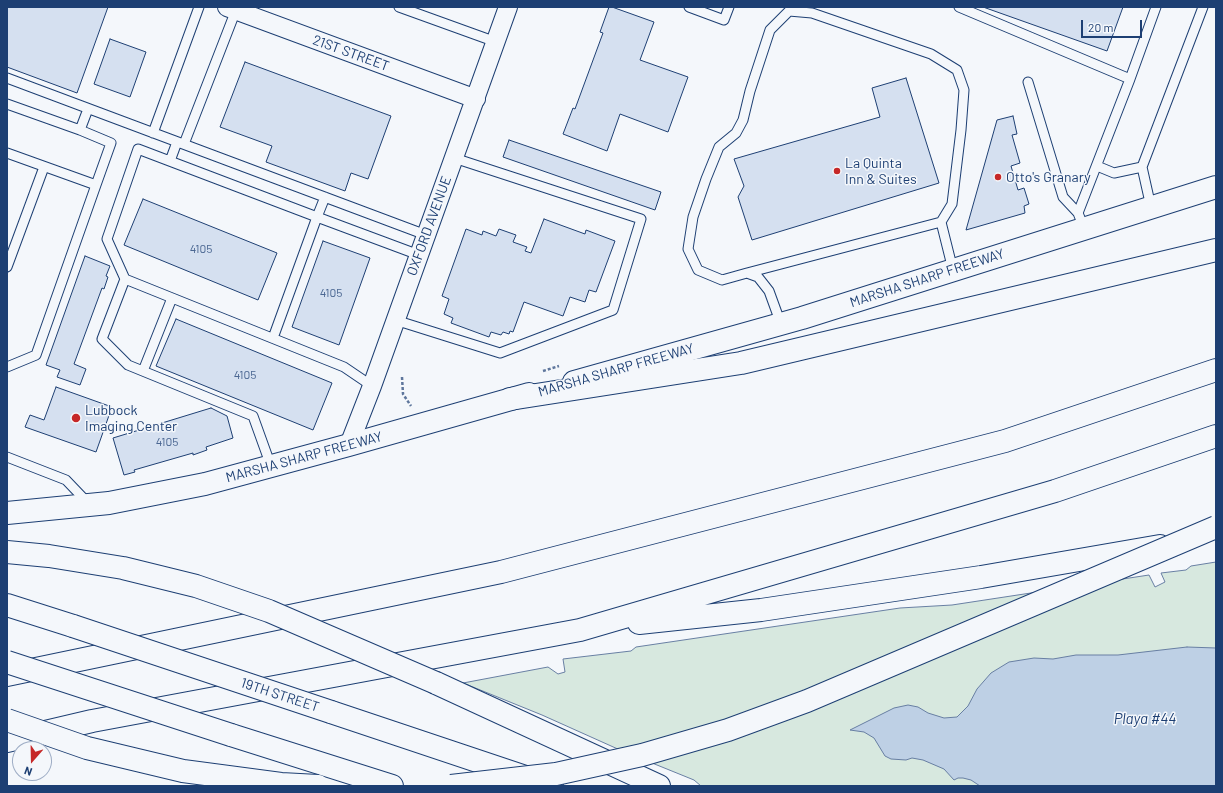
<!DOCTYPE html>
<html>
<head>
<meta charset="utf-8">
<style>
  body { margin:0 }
  #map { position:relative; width:1223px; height:793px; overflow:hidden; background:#f4f7fb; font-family:Barlow,sans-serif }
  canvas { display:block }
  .frame { position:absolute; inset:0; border:8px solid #1d3f73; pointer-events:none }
  .north { position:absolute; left:12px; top:741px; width:40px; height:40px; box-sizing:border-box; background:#f4f7fb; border:1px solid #9eadc5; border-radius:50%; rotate:200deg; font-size:11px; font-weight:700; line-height:16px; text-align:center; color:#1d3f73 }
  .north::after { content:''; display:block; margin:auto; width:14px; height:18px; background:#c62828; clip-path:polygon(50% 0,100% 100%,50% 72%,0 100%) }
  .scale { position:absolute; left:1081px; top:20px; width:61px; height:18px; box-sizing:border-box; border:2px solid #1d3f73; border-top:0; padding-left:5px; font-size:12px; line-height:14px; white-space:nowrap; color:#1d3f73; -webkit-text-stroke:3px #f4f7fb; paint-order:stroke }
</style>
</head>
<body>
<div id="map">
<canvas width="1223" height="793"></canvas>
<div class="frame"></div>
<div class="north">N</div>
<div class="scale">20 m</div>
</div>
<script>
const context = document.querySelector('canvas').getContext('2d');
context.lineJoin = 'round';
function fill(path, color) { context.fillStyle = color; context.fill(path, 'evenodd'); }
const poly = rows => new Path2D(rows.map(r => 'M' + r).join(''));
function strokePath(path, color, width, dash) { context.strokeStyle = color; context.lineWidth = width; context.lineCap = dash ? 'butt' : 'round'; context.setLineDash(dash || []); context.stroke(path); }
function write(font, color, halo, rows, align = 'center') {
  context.font = font + ' Barlow,sans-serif'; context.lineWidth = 3; context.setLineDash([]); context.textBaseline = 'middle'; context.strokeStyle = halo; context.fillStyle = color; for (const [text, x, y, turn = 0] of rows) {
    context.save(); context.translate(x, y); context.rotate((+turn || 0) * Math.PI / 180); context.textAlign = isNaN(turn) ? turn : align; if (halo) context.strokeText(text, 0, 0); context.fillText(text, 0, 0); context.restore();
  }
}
const green = poly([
  [1216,562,1216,786,701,786,694,780,620,750,542,715,463,683,548,667,558,674,565,672,563,659,631,651,636,647,900,608,952,605,1149,575,1155,587,1165,582,1161,573,1186,570,1191,566,1216,562]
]);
fill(green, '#d7e8df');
strokePath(green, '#687fa3', 1);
const water = poly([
  [1187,647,1216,648,1216,786,980,786,971,780,963,778,958,778,954,780,944,769,923,760,912,758,906,760,891,759,885,756,874,738,864,732,850,730,894,708,908,705,918,707,928,713,944,718,957,717,968,706,977,689,991,673,1009,662,1034,658,1053,659,1076,655,1118,655,1187,647]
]);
fill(water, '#bed0e5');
strokePath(water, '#687fa3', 1);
const building = poly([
  [7,7,108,7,77,93,7,67,7,7],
  [609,7,612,7,654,22,640,60,688,77,668,132,620,114,607,151,563,134,573,108,575,109,603,33,600,32,609,7],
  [983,7,1123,7,1107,51,983,7],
  [110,39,146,52,130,97,94,84,110,39],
  [245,62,391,116,368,179,351,173,345,191,266,162,272,146,220,127,245,62],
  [906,78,939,183,752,240,738,197,744,186,734,159,880,117,872,88,906,78],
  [1013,116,1017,134,1012,135,1020,163,1011,166,1018,190,1024,188,1029,204,1024,206,1025,213,966,230,997,120,1013,116],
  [509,140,661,192,655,210,503,157,509,140],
  [143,199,277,253,258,300,124,245,143,199],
  [544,219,585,234,586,230,615,241,596,292,589,290,585,302,570,297,563,316,524,302,513,332,510,331,509,334,503,332,501,335,491,332,489,337,451,323,453,318,444,314,449,299,442,296,466,229,482,235,483,231,496,236,499,229,516,235,513,242,527,247,525,251,531,253,544,219],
  [323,241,370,258,339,345,292,327,323,241],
  [85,256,110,266,106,276,108,277,104,289,102,288,74,364,86,369,80,385,57,377,60,370,46,365,85,256],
  [176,319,332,383,313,430,156,366,176,319],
  [56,387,112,407,96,452,25,427,30,415,44,420,56,387],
  [211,408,227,416,233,438,206,447,207,450,193,455,193,453,134,470,135,472,124,475,113,438,211,408]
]);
fill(building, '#d5e0f0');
strokePath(building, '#1d3f73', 1);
const service = poly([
  [399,7,496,42],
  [689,7,724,20,729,7],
  [959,7,1130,79,1078,213,1084,228],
  [7,78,426,235],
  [1130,79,1156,7],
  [1028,82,1063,197,1078,213],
  [7,104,80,130],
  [88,109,80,130,111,143,96,185],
  [153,133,199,7],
  [184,144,236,10],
  [7,153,96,185,36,355,7,367],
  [170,161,177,142],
  [1097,166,1114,173,1142,167],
  [1151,207,1142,167,1203,7],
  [7,267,44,167],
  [747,273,941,222],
  [125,279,107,239,138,149,317,217,325,197],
  [395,320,500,353,613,310,641,219,454,158],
  [781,324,769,291,758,277,747,273,722,280,698,270,688,249,693,217,706,179,719,147,736,133,743,120,750,91,770,30,789,11,812,13,931,54,957,70,964,90,961,130,952,204,941,222,953,270],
  [273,338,317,217,419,255],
  [143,371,172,298],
  [7,457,66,480,88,503],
  [271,466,253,416,128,365,102,339,125,279,344,367,372,386]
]);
const minor = poly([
  [227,7,476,99],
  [349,445,372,386,508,7]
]);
const secondary = poly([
  [574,382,802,318,1216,187],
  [7,513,109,503,205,484,349,445,529,394]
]);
const primary = poly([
  [7,605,73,626],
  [331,712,552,786],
  [231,735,392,786]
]);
const motorway = poly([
  [510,399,741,363,1216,250],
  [639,623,761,610,981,577,1160,546],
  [7,675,501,572,1005,441,1216,370],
  [436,683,659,786],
  [7,741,92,721,580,630,1055,491,1216,436]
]);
strokePath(service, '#1d3f73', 11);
strokePath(minor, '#1d3f73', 20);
strokePath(secondary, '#1d3f73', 24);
strokePath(primary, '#1d3f73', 24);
strokePath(motorway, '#1d3f73', 24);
strokePath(poly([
  [543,371,559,366],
  [402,377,403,394,411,406]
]), '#5e769c', 2.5, [3, 2]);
strokePath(service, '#f4f7fb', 9);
strokePath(minor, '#f4f7fb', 18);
strokePath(secondary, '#f4f7fb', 22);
strokePath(primary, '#f4f7fb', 22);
strokePath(motorway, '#f4f7fb', 22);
const primaryBridge = poly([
  [73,626,331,712],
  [7,662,231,735]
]);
const motorwayBridge = poly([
  [7,552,49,556,123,568,196,586,269,611,436,683],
  [7,720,87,748,183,771,281,784,318,786],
  [451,786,556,774,642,755,728,730,807,701,1216,527]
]);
strokePath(primaryBridge, '#1d3f73', 24, []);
strokePath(motorwayBridge, '#1d3f73', 24, []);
strokePath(primaryBridge, '#f4f7fb', 22);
strokePath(motorwayBridge, '#f4f7fb', 22);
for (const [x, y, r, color] of [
  [837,171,4,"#c62828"],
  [998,177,4,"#c62828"],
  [76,418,5,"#c62828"]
]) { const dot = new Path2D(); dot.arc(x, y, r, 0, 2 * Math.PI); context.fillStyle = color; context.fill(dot); strokePath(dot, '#f4f7fb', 1.5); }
write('12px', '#4b6792', null, [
  ["4105",201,249],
  ["4105",331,293],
  ["4105",245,375],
  ["4105",167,442]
]);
write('14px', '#1d3f73', '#f4f7fb', [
  ["21ST STREET",351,53,20],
  ["OXFORD AVENUE",429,226,-70],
  ["MARSHA SHARP FREEWAY",927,278,-18],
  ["MARSHA SHARP FREEWAY",616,370,-16],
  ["MARSHA SHARP FREEWAY",304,457,-15],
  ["19TH STREET",280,695,18]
]);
write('14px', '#1d3f73', '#f4f7fb', [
  ["La Quinta",845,163],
  ["Inn & Suites",845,179],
  ["Otto's Granary",1006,177],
  ["Lubbock",85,410],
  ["Imaging Center",85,426]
], 'left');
write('italic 15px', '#1d3f73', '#f4f7fb', [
  ["Playa #44",1145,719]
]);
</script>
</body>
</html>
